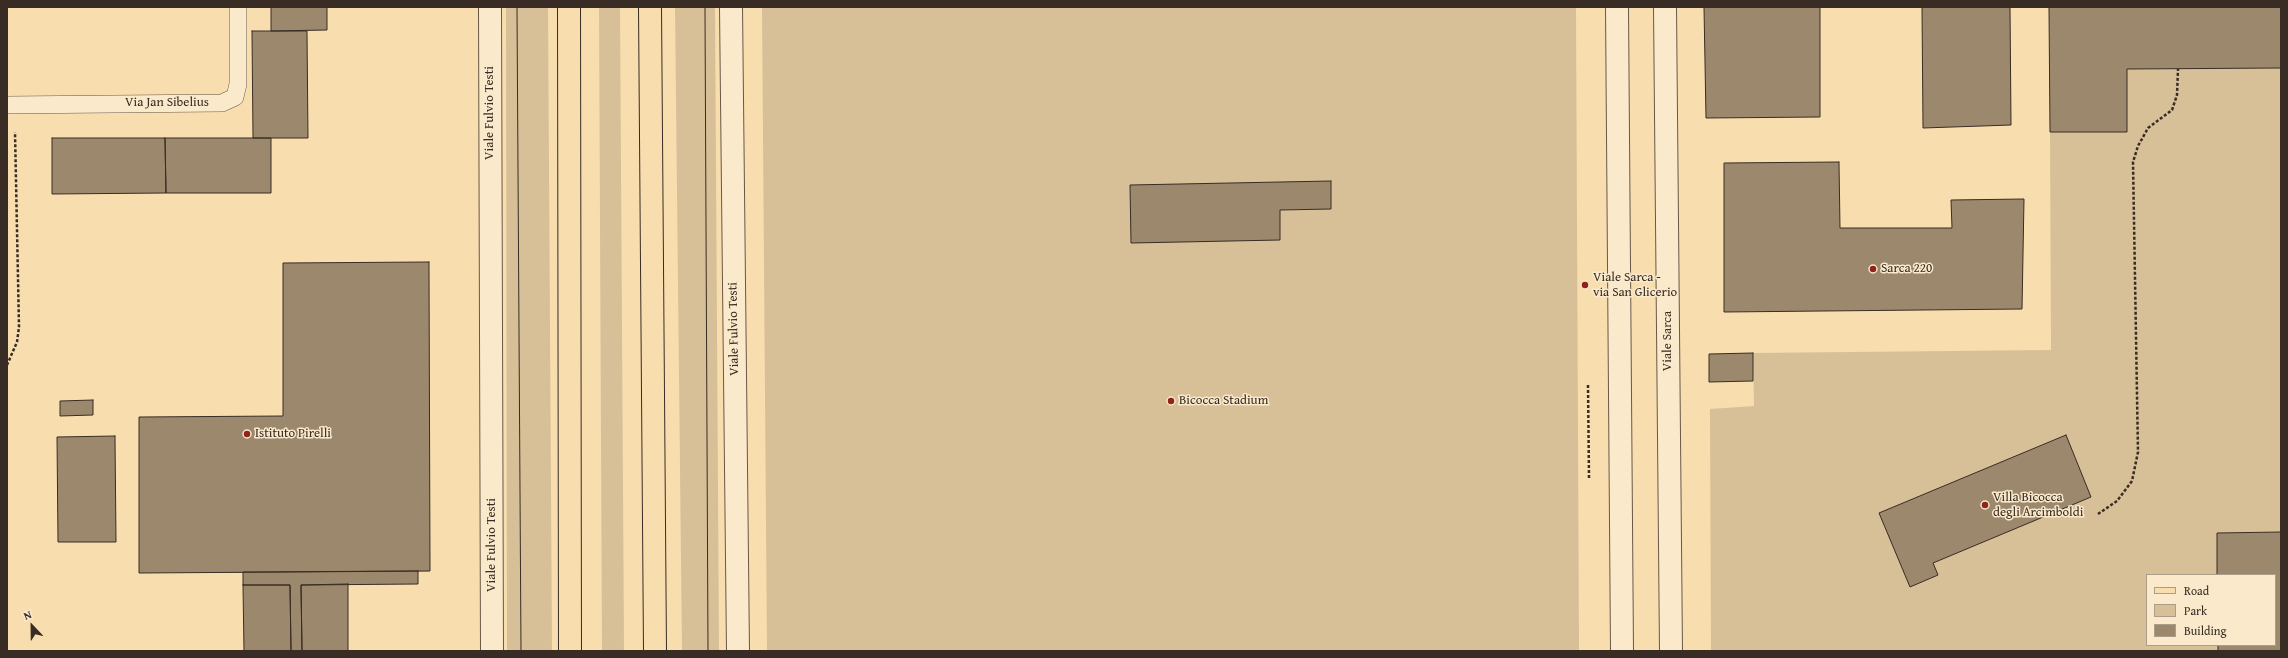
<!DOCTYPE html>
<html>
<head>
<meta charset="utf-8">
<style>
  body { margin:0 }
  #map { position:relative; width:2288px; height:658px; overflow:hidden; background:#f8ddaf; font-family:"Gentium Book Plus",serif }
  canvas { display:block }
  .frame { position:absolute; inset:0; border:8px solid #382c24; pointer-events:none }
  .legend { position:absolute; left:2146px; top:574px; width:130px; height:72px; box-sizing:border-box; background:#fae9cb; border:1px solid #ac9d88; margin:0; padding:5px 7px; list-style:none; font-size:12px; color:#382c24 }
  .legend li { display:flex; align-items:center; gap:8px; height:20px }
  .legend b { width:20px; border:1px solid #ac9d88 }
  .north { position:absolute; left:12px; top:606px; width:40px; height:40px; -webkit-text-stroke:3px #fae9cb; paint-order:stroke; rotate:338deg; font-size:11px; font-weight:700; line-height:16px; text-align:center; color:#382c24 }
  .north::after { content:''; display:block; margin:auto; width:14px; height:18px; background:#382c24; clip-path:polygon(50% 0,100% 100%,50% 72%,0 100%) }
</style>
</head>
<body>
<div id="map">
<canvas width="2288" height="658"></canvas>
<div class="frame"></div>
<ul class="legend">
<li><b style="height:5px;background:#f8ddaf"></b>Road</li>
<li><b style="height:11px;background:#d7bf97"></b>Park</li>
<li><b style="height:11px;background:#9c886c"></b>Building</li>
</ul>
<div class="north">N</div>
</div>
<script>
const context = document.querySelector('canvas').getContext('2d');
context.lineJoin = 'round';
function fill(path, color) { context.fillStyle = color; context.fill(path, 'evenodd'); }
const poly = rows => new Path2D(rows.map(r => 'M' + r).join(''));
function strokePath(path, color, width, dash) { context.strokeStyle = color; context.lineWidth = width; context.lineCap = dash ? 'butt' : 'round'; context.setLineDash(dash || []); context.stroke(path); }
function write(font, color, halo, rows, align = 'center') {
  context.font = font + ' "Gentium Book Plus",serif'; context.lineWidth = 3; context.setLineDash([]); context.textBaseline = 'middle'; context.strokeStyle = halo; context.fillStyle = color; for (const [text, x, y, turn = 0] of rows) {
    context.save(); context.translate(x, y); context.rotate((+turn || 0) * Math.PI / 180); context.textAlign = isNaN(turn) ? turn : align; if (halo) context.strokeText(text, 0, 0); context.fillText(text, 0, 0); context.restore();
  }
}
fill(poly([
  [506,7,548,7,552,651,507,651],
  [599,7,620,7,624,651,602,651],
  [675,7,715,7,719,651,682,651],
  [762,7,1576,7,1579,651,767,651],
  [2281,68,2281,532,2217,533,2217,575,2147,575,2147,645,2218,645,2218,651,1711,651,1710,409,1754,406,1753,353,2051,350,2050,132,2127,132,2127,69]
]), '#d7bf97');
const building = poly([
  [271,7,327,7,327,30,271,31,271,7],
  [1704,7,1820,7,1820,117,1706,118,1704,7],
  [1922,7,2010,7,2011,125,1923,128,1922,7],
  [2049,7,2281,7,2281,68,2127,69,2127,132,2050,132,2049,7],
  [252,31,307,31,308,138,253,138,252,31],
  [52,138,165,138,166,193,52,194,52,138],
  [165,138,271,138,271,193,166,193,165,138],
  [1839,162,1840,228,1952,228,1951,200,2024,199,2022,309,1724,312,1724,163,1839,162],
  [1331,181,1331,209,1280,210,1280,240,1131,243,1130,185,1331,181],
  [429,262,430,571,139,573,139,417,283,416,283,263,429,262],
  [1753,353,1753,381,1709,382,1709,354,1753,353],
  [93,400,93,415,60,416,60,401,93,400],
  [2066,435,2091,497,1933,563,1938,575,1910,587,1879,513,2066,435],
  [115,436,116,542,58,542,57,437,115,436],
  [2281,532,2281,651,2218,651,2218,645,2275,645,2275,575,2217,575,2217,533,2281,532],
  [418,571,418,584,301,585,302,651,291,651,290,585,243,585,243,572,418,571],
  [348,584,348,651,302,651,301,585,348,584],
  [243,585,290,585,291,651,244,651,243,585]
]);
fill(building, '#9c886c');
strokePath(building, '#382c24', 1);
const service = poly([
  [7,105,222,103,235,97,238,84,238,7]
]);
const minor = poly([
  [490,7,492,651],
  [731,7,738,651]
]);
const tertiary = poly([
  [1617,7,1622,651],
  [1665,7,1671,651]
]);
const primary = poly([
  [569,7,570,651],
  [650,7,655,651]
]);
strokePath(service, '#685847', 18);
strokePath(minor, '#685847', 24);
strokePath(tertiary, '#685847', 24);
strokePath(primary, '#382c24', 24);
strokePath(poly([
  [7,365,17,342,19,327,15,132],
  [1588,385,1589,478],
  [2098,514,2117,501,2132,481,2138,452,2133,162,2138,146,2148,128,2172,110,2177,95,2178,69]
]), '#382c24', 2.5, [3, 2]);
strokePath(service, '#fae9cb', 17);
strokePath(minor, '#fae9cb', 22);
strokePath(tertiary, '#fae9cb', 22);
strokePath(primary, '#f8ddaf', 22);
strokePath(poly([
  [517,7,521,651],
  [705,7,708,651]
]), '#382c24', 1);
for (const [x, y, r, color] of [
  [1873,269,4,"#8f2418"],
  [1585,285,4,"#8f2418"],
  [1171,401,4,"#8f2418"],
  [247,434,4,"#8f2418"],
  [1985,505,4,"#8f2418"]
]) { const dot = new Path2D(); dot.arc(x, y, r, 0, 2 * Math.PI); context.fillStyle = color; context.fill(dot); strokePath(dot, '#fae9cb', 1.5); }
write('13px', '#382c24', '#fae9cb', [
  ["Via Jan Sibelius",167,103],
  ["Viale Fulvio Testi",490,113,-90],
  ["Viale Fulvio Testi",734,329,-91],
  ["Viale Sarca",1668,341,-90],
  ["Viale Fulvio Testi",492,545,-90]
]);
write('13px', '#382c24', '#fae9cb', [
  ["Sarca 220",1881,269],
  ["Viale Sarca -",1593,278],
  ["via San Glicerio",1593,293],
  ["Bicocca Stadium",1179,401],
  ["Istituto Pirelli",255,434],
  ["Villa Bicocca",1993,498],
  ["degli Arcimboldi",1993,513]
], 'left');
</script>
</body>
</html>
